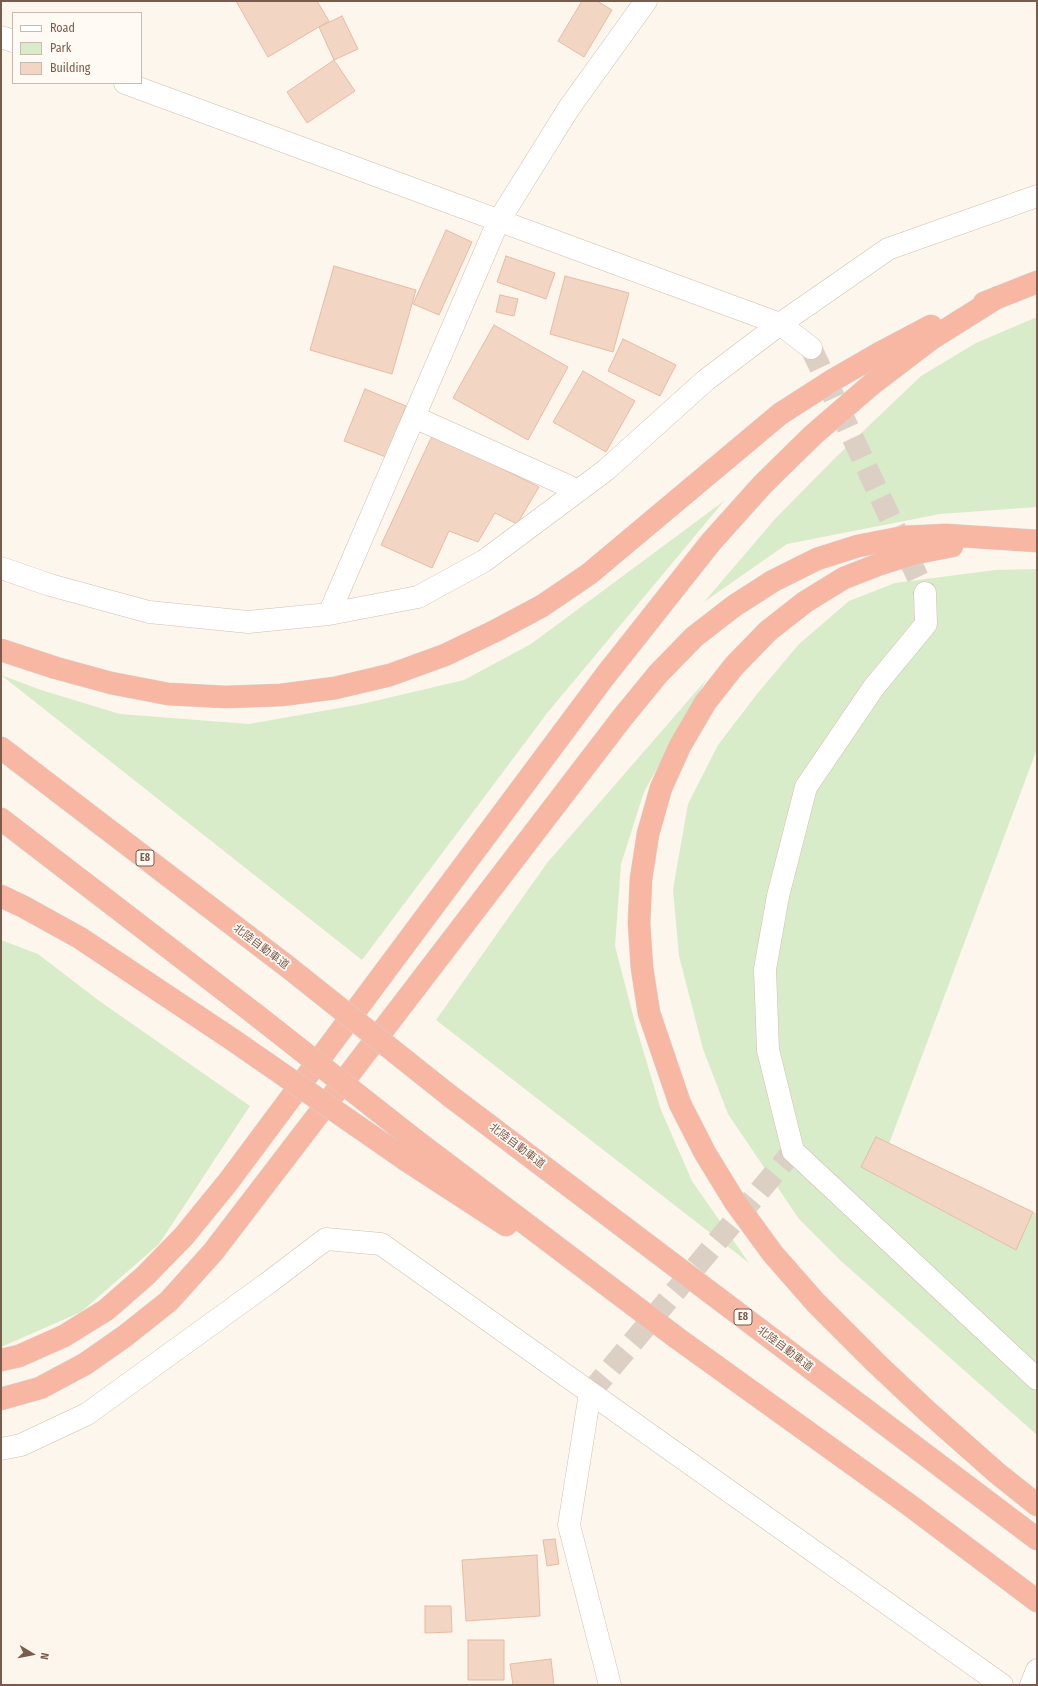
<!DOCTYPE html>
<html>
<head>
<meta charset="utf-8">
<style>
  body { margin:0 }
  #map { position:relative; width:1038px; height:1686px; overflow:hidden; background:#fdf6ec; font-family:"Fira Sans Condensed",sans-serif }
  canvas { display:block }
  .frame { position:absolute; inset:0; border:2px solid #7a5c4d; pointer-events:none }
  .legend { position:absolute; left:12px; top:12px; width:130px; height:72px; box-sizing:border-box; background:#fffaf3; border:1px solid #cabbb1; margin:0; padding:5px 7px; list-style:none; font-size:12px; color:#7a5c4d }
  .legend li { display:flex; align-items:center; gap:8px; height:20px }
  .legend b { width:20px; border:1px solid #cabbb1 }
  .north { position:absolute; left:12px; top:1634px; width:40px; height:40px; -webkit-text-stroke:3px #fffaf3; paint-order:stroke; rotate:100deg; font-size:11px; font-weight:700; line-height:16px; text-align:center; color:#7a5c4d }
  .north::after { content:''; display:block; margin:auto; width:14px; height:18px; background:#7a5c4d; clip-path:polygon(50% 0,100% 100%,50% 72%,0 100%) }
</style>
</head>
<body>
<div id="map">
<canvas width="1038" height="1686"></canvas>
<div class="frame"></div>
<ul class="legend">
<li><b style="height:5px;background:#fff"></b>Road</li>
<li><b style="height:11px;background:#d8ecc9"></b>Park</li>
<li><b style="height:11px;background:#f3d5c3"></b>Building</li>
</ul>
<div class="north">N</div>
</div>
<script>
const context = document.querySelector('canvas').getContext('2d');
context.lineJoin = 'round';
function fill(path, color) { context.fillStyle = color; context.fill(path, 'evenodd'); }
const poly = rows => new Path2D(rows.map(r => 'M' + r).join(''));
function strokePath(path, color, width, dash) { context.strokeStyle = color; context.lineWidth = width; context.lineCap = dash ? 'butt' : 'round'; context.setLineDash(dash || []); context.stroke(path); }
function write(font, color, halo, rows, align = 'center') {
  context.font = font + ' "Fira Sans Condensed","Noto Sans JP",sans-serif'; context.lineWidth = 3.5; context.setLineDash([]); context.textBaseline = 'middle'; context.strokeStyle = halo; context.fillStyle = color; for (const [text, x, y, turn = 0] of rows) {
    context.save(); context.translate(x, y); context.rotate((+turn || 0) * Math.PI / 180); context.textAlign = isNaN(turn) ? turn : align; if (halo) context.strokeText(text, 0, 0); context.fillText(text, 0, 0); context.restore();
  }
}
fill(poly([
  [1037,317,1037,507,940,514,787,544,704,602,775,519,835,458,921,376,976,343],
  [724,501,548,712,362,960,1,675,41,690,120,714,249,724,362,704,464,680,531,644],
  [1037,569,1037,749,877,1176,1016,1250,1033,1212,1037,1213,1037,1435,841,1261,799,1219,728,1114,703,1049,679,956,673,889,688,804,718,745,757,694,799,644,849,601,895,583,995,570],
  [706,680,644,792,621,864,615,946,635,1023,661,1110,692,1181,749,1263,436,1020,547,863],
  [1,940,38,954,98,1000,250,1106,159,1244,81,1312,1,1347]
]), '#d8ecc9');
const building = poly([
  [236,1,317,1,329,21,268,57,236,1],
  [582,1,597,1,612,10,584,57,558,41,582,1],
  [342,16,358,49,334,60,319,27,342,16],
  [334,60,355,91,307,123,287,92,334,60],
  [446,230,472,242,439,315,413,304,446,230],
  [506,256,555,273,546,299,497,282,506,256],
  [334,266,416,290,392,374,310,350,334,266],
  [565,276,629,293,613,352,550,334,565,276],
  [500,295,518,299,514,316,496,312,500,295],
  [494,325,568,367,528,440,453,398,494,325],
  [623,339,676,365,660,396,608,371,623,339],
  [583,371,635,401,606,452,553,422,583,371],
  [365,389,406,406,386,457,344,441,365,389],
  [433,434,539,487,517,524,495,513,478,542,449,531,432,568,381,545,433,434],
  [876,1137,1033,1212,1016,1250,861,1167,876,1137],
  [555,1539,559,1564,547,1566,543,1540,555,1539],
  [537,1555,540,1616,466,1621,462,1560,537,1555],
  [425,1606,451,1606,452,1632,425,1633,425,1606],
  [468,1640,504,1640,504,1680,468,1680,468,1640],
  [551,1659,554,1685,513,1685,510,1664,551,1659]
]);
fill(building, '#f3d5c3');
strokePath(building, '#e6bba3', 1);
strokePath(poly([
  [811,348,925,593],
  [590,1393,793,1151]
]), '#dcd0c4', 22, [22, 11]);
const minor = poly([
  [1,37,13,41],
  [125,83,780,324,811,348],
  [414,417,577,490],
  [1,568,50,585,149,612,248,622,329,614,498,222,569,108,646,1],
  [925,593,926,624,874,687,806,787,778,896,765,969,768,1050,793,1151,1037,1379],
  [329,614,418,597,484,561,606,470,706,380,780,324,888,249,1037,196],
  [590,1393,569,1525,610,1685],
  [1,1449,21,1445,87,1414,268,1283,326,1239,381,1244,1002,1685],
  [1031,1685,1037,1670]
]);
const motorway = poly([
  [984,303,1037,282],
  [952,546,916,553,880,564,844,578,805,602,768,631,734,666,705,703,680,746,661,788,648,834,641,879,639,923,642,968,649,1013,680,1104,705,1153,735,1202,773,1254,816,1303,876,1363,928,1412,997,1473,1037,1505],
  [1,650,56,668,111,683,168,694,226,697,281,695,335,688,390,675,445,655,495,631,542,606,589,574,780,414,833,380,878,354,931,326],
  [1,748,288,967],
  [1,819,255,1014],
  [1,896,24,907,80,938,233,1040],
  [450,1096,1037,1539],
  [415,1140,677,1338,908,1504,1037,1601],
  [406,1160,506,1225],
  [1,1360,19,1356,64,1336,106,1310,145,1276,184,1236,228,1182,605,676,711,542,763,484,813,435,872,384,931,339,998,297],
  [1,1399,40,1388,85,1364,125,1336,169,1301,213,1252,622,718,658,674,694,637,734,606,773,581,817,559,858,546,904,537,946,535,1037,541]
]);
strokePath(minor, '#d1beb0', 23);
strokePath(motorway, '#dad1cd', 23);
strokePath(minor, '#fff', 22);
strokePath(motorway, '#f7b7a3', 22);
const motorwayBridge = poly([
  [288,967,450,1096],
  [255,1014,415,1140],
  [233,1040,406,1160]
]);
strokePath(motorwayBridge, '#dad1cd', 23, []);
strokePath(motorwayBridge, '#f7b7a3', 22);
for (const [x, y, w] of [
  [145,858,18],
  [743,1317,18]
]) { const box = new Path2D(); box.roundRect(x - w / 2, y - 8, w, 16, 3); context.fillStyle = '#fffaf3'; context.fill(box); strokePath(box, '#7a5c4d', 1); }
write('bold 10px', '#7a5c4d', null, [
  ["E8",145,858],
  ["E8",743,1317]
]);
write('11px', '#7a5c4d', '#fffaf3', [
  ["北陸自動車道",261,947,37],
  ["北陸自動車道",517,1146,37],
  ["北陸自動車道",785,1349,37]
]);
</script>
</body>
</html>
